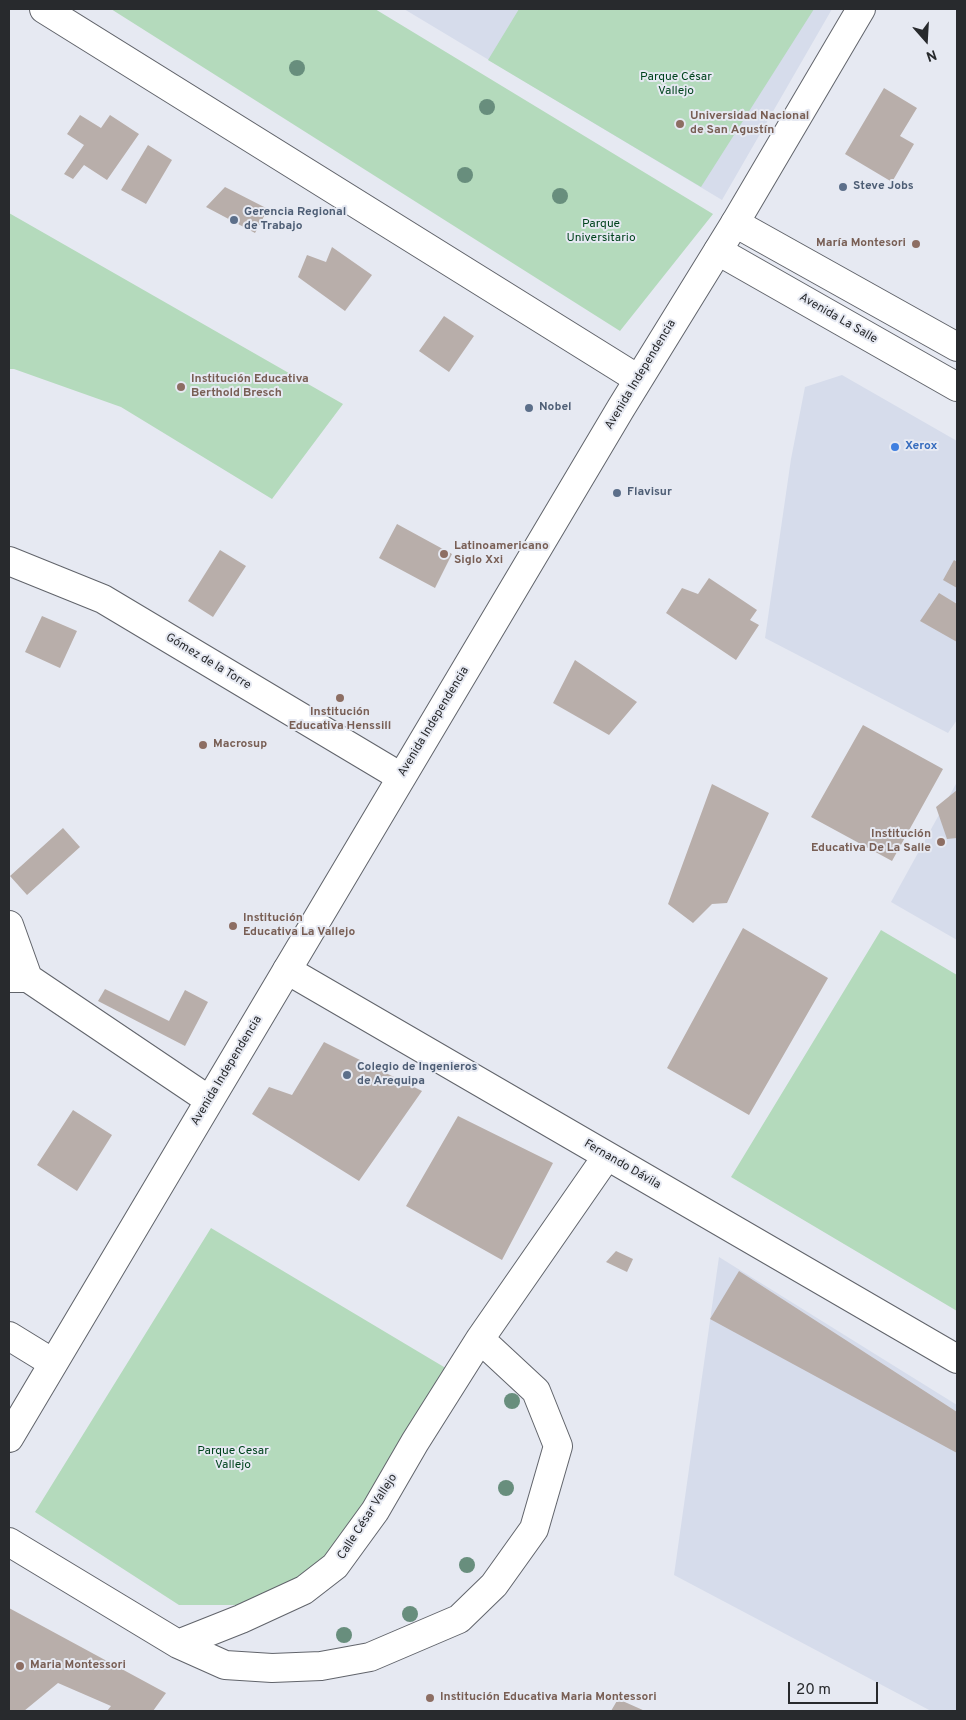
<!DOCTYPE html>
<html>
<head>
<meta charset="utf-8">
<style>
  body { margin:0 }
  #map { position:relative; width:966px; height:1720px; overflow:hidden; background:#e6e9f2; font-family:Overpass,sans-serif }
  canvas { display:block }
  .frame { position:absolute; inset:0; border:10px solid #282a2d; pointer-events:none }
  .north { position:absolute; left:901px; top:15px; width:50px; height:50px; -webkit-text-stroke:4px #e6e9f2; paint-order:stroke; rotate:161deg; font-size:14px; font-weight:700; line-height:20px; text-align:center; color:#282a2d }
  .north::after { content:''; display:block; margin:auto; width:18px; height:22px; background:#282a2d; clip-path:polygon(50% 0,100% 100%,50% 72%,0 100%) }
  .scale { position:absolute; left:788px; top:1682px; width:90px; height:22px; box-sizing:border-box; border:2px solid #282a2d; border-top:0; padding-left:6px; font-size:15px; line-height:18px; white-space:nowrap; color:#282a2d; -webkit-text-stroke:4px #e6e9f2; paint-order:stroke }
</style>
</head>
<body>
<div id="map">
<canvas width="966" height="1720"></canvas>
<div class="frame"></div>
<div class="north">N</div>
<div class="scale">20 m</div>
</div>
<script>
const context = document.querySelector('canvas').getContext('2d');
context.lineJoin = 'round';
function fill(path, color) { context.fillStyle = color; context.fill(path, 'evenodd'); }
const poly = rows => new Path2D(rows.map(r => 'M' + r).join(''));
function strokePath(path, color, width, dash) { context.strokeStyle = color; context.lineWidth = width; context.lineCap = dash ? 'butt' : 'round'; context.setLineDash(dash || []); context.stroke(path); }
function write(font, color, halo, rows, align = 'center') {
  context.font = font + ' Overpass,sans-serif'; context.lineWidth = 4; context.setLineDash([]); context.textBaseline = 'middle'; context.strokeStyle = halo; context.fillStyle = color; for (const [text, x, y, turn = 0] of rows) {
    context.save(); context.translate(x, y); context.rotate((+turn || 0) * Math.PI / 180); context.textAlign = isNaN(turn) ? turn : align; if (halo) context.strokeText(text, 0, 0); context.fillText(text, 0, 0); context.restore();
  }
}
fill(poly([
  [404,9,832,9,722,200],
  [842,375,957,441,957,720,948,733,765,638,791,459,805,387],
  [957,782,957,940,891,902],
  [719,1257,957,1405,957,1711,931,1711,674,1575]
]), '#d6dceb');
fill(poly([
  [111,9,375,9,713,214,620,331],
  [519,9,814,9,701,187,488,60],
  [9,213,343,404,272,499,121,407,14,369,9,369],
  [881,930,957,975,957,1311,731,1177],
  [211,1228,449,1370,338,1554,300,1587,240,1605,179,1605,35,1512]
]), '#b4dabc');
fill(poly([
  [884,88,917,108,900,136,914,144,892,182,845,154],
  [80,115,101,128,110,115,139,134,107,180,84,165,73,179,64,174,84,145,67,134],
  [148,145,172,160,146,204,121,190],
  [225,187,268,209,255,233,206,207],
  [332,247,372,275,345,311,298,277,307,255,326,262],
  [444,316,474,336,449,372,419,351],
  [397,524,452,554,435,588,379,558],
  [220,550,246,566,213,617,188,601],
  [954,560,957,562,957,588,943,580],
  [709,578,757,610,750,620,759,625,736,660,666,613,682,588,698,594],
  [939,593,957,604,957,642,920,621],
  [42,616,77,631,60,668,25,652],
  [575,660,637,702,609,735,553,703],
  [863,725,943,769,892,861,811,817],
  [712,784,769,813,727,903,712,904,693,923,668,904],
  [957,790,957,838,947,839,936,807],
  [63,828,80,847,27,895,10,876],
  [743,928,828,978,749,1115,667,1068],
  [105,989,169,1021,185,990,208,1002,185,1046,98,1001],
  [324,1042,422,1091,359,1181,252,1114,269,1087,292,1095],
  [73,1110,112,1135,77,1191,37,1165],
  [458,1116,553,1163,502,1260,406,1206],
  [616,1251,633,1259,627,1272,606,1262],
  [739,1271,957,1412,957,1453,710,1319],
  [9,1608,166,1693,153,1711,107,1711,111,1706,58,1683,24,1711,9,1711],
  [618,1699,645,1711,611,1711]
]), '#b8aeaa');
const minor = poly([
  [44,9,638,379],
  [735,223,957,347],
  [718,251,957,387],
  [9,561,103,599,401,777],
  [9,925,28,978],
  [287,970,957,1359],
  [9,978,28,978,209,1100],
  [9,1336,53,1363],
  [9,1542,178,1644,225,1665,272,1668,321,1666,370,1657,459,1619,494,1585,534,1529,558,1446,536,1391,480,1339],
  [178,1644,241,1619,304,1590,335,1566,375,1511,415,1442,480,1339,607,1156]
]);
const major = poly([
  [9,1438,621,408,735,223,861,9]
]);
strokePath(minor, '#61646b', 30);
strokePath(major, '#61646b', 30);
strokePath(minor, '#fff', 28);
strokePath(major, '#fff', 28);
context.fillStyle = '#688e7d';
for (const [x, y] of [
  [297,68],
  [487,107],
  [465,175],
  [560,196],
  [512,1401],
  [506,1488],
  [467,1565],
  [410,1614],
  [344,1635]
]) { context.beginPath(); context.arc(x, y, 8, 0, 2 * Math.PI); context.fill(); }
for (const [x, y, r, color] of [
  [680,124,5,"#8d6e63"],
  [843,187,5,"#5c6f8a"],
  [234,220,5,"#5c6f8a"],
  [916,244,5,"#8d6e63"],
  [181,387,5,"#8d6e63"],
  [529,408,5,"#5c6f8a"],
  [895,447,5,"#3f7fe0"],
  [617,493,5,"#5c6f8a"],
  [444,554,5,"#8d6e63"],
  [340,698,5,"#8d6e63"],
  [203,745,5,"#8d6e63"],
  [941,842,5,"#8d6e63"],
  [233,926,5,"#8d6e63"],
  [347,1075,5,"#5c6f8a"],
  [20,1666,5,"#8d6e63"],
  [430,1698,5,"#8d6e63"]
]) { const dot = new Path2D(); dot.arc(x, y, r, 0, 2 * Math.PI); context.fillStyle = color; context.fill(dot); strokePath(dot, '#e6e9f2', 2); }
write('12px', '#00431d', '#e6e9f2', [
  ["Parque César",676,78],
  ["Vallejo",676,92],
  ["Parque",601,225],
  ["Universitario",601,239],
  ["Parque Cesar",233,1452],
  ["Vallejo",233,1466]
]);
write('bold 12px', '#785e54', '#e6e9f2', [
  ["Universidad Nacional",690,117],
  ["de San Agustín",690,131],
  ["María Montesori",906,244,"right"],
  ["Institución Educativa",191,380],
  ["Berthold Bresch",191,394],
  ["Latinoamericano",454,547],
  ["Siglo Xxi",454,561],
  ["Institución",340,713,"center"],
  ["Educativa Henssill",340,727,"center"],
  ["Macrosup",213,745],
  ["Institución",931,835,"right"],
  ["Educativa De La Salle",931,849,"right"],
  ["Institución",243,919],
  ["Educativa La Vallejo",243,933],
  ["Maria Montessori",30,1666],
  ["Institución Educativa Maria Montessori",440,1698]
], 'left');
write('bold 12px', '#4e5e75', '#e6e9f2', [
  ["Steve Jobs",853,187],
  ["Gerencia Regional",244,213],
  ["de Trabajo",244,227],
  ["Nobel",539,408],
  ["Flavisur",627,493],
  ["Colegio de Ingenieros",357,1068],
  ["de Arequipa",357,1082]
], 'left');
write('12px', '#282a2d', '#e6e9f2', [
  ["Avenida La Salle",838,319,30],
  ["Avenida Independencia",641,375,-59],
  ["Gómez de la Torre",208,662,31],
  ["Avenida Independencia",434,722,-59],
  ["Avenida Independencia",227,1071,-59],
  ["Fernando Dávila",622,1165,30],
  ["Calle César Vallejo",368,1517,-57]
]);
write('bold 12px', '#366cbe', '#e6e9f2', [
  ["Xerox",905,447]
], 'left');
</script>
</body>
</html>
